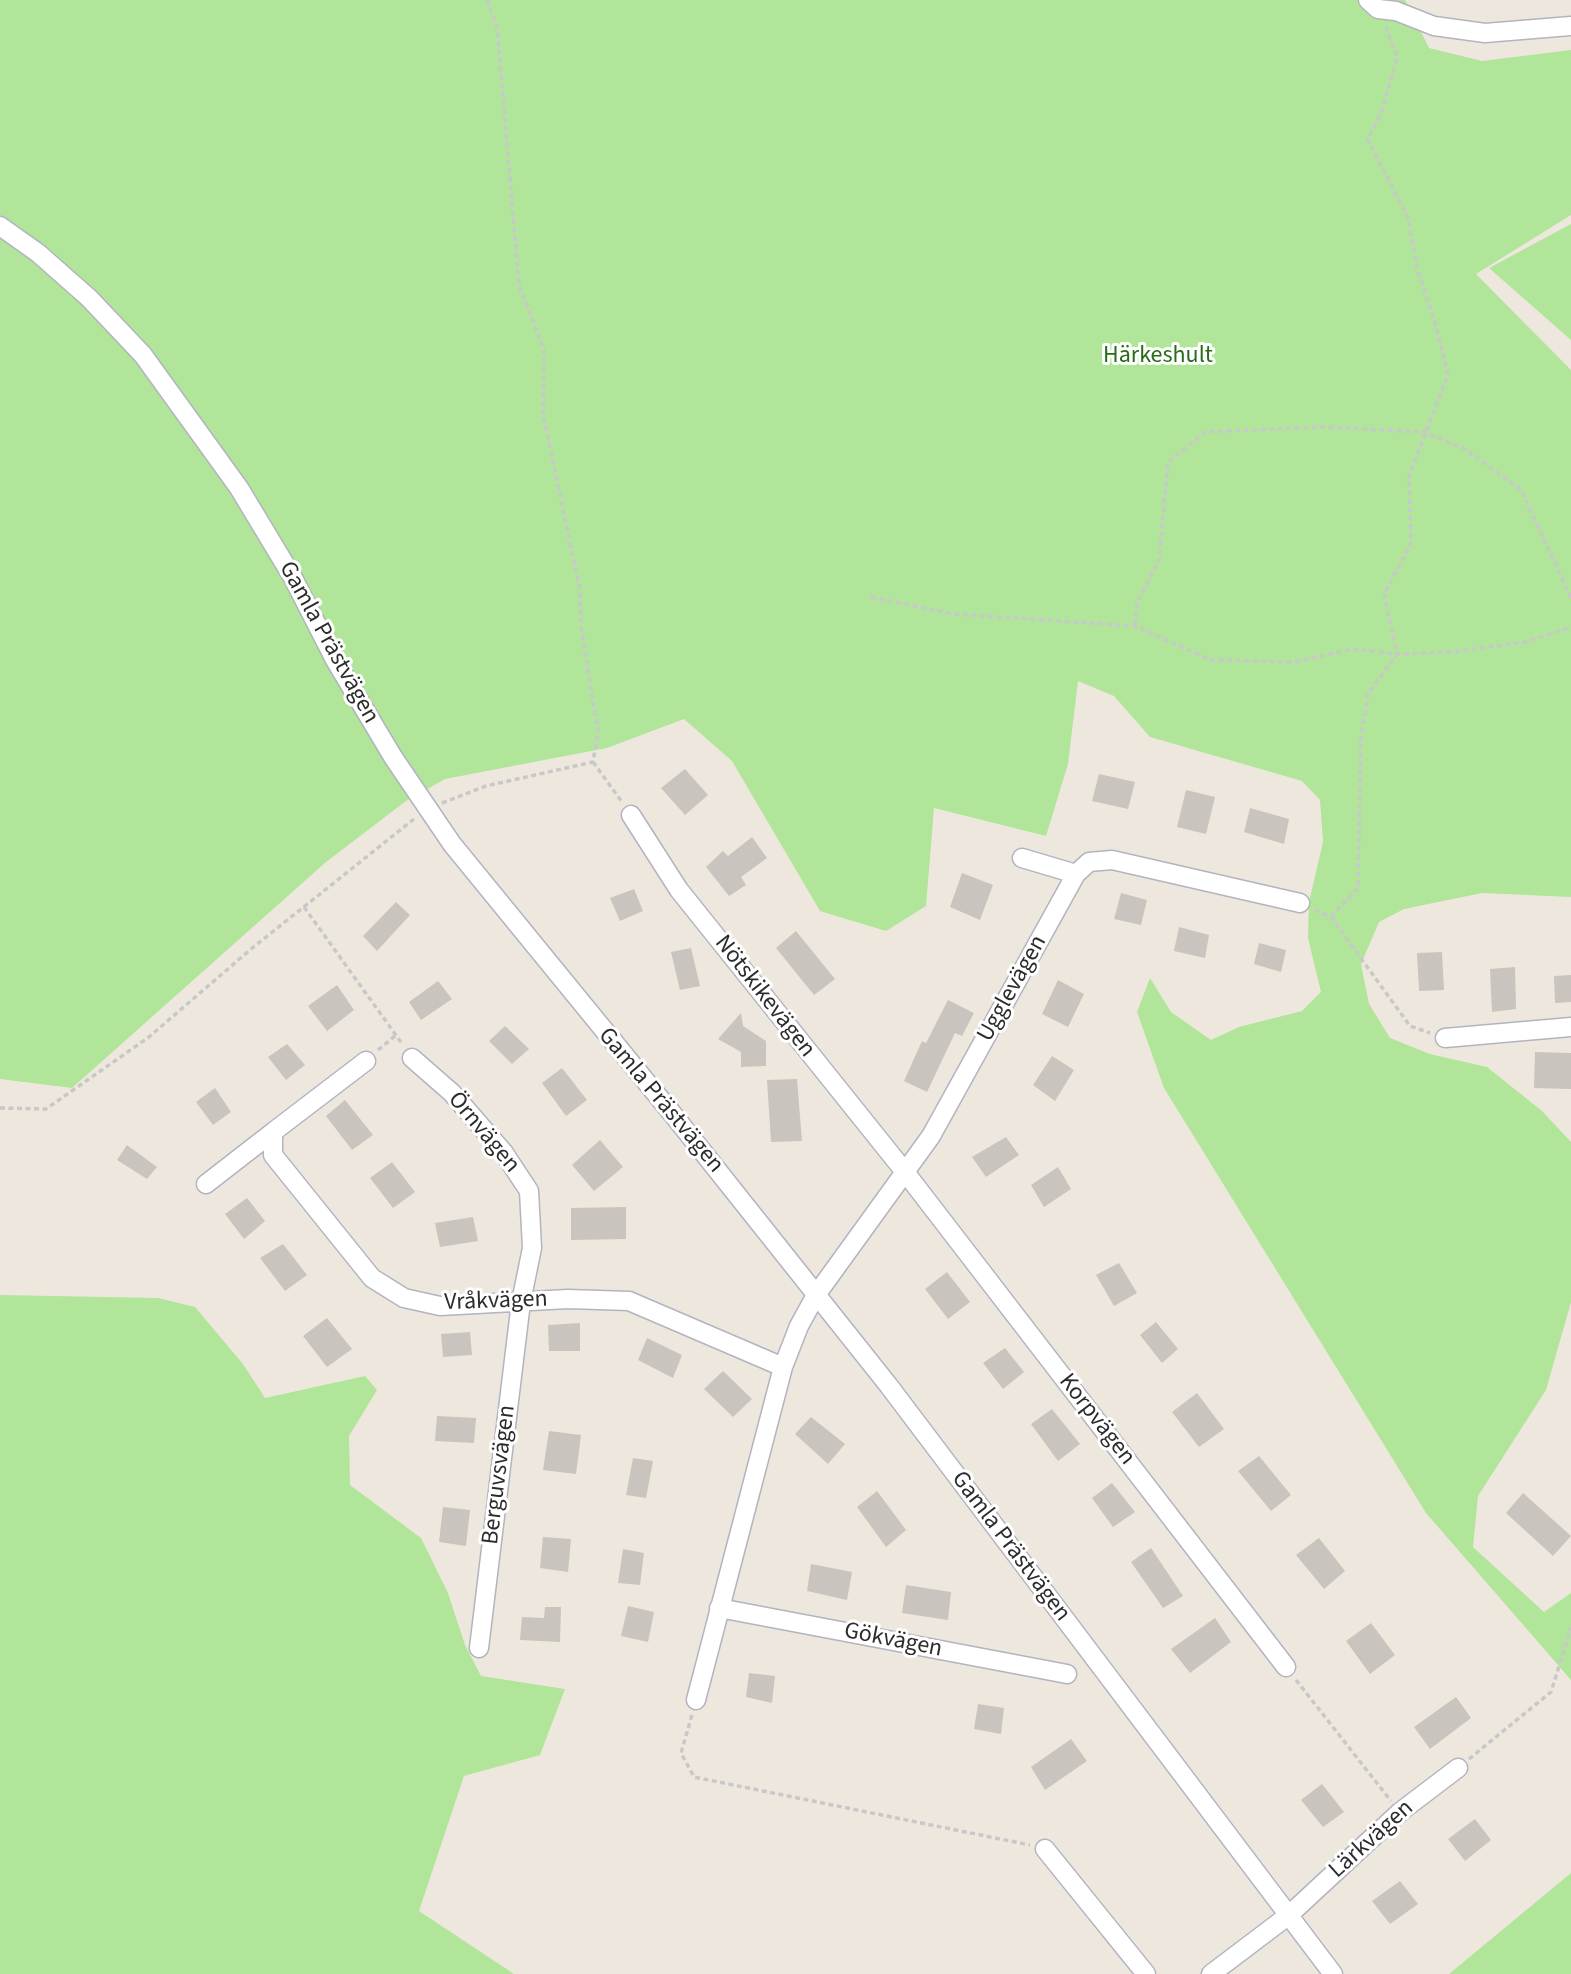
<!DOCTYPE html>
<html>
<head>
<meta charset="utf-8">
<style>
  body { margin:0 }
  canvas { display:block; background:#eee7de }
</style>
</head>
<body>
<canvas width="1571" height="1974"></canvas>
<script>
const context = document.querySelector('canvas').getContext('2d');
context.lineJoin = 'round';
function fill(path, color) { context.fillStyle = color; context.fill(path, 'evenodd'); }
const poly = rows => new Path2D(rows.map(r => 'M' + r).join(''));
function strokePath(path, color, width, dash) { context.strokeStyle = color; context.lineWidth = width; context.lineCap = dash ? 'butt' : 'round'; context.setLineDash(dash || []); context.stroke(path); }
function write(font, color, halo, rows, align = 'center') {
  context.font = font + ' "Source Sans 3",sans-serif'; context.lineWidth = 6; context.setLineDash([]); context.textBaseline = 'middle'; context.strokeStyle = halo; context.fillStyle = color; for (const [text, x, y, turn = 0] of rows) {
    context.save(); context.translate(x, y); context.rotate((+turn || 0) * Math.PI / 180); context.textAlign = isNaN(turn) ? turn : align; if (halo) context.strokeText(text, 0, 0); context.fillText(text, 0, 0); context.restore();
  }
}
fill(poly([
  [0,0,1405,0,1429,48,1482,61,1571,50,1571,215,1476,274,1571,370,1571,897,1482,893,1404,909,1379,922,1361,964,1369,1004,1390,1038,1430,1054,1487,1067,1542,1111,1571,1142,1571,1302,1546,1390,1478,1496,1473,1547,1544,1612,1571,1593,1571,1680,1426,1513,1164,1088,1137,1012,1150,978,1171,1012,1211,1040,1239,1027,1302,1011,1321,992,1308,938,1309,902,1323,842,1320,800,1302,781,1150,737,1114,696,1078,681,1068,764,1046,836,934,808,926,906,886,931,820,911,732,761,684,719,607,748,445,779,406,801,326,862,72,1088,0,1079],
  [1571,224,1571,340,1489,268],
  [0,1295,158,1298,195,1307,243,1364,265,1398,365,1376,377,1390,349,1436,350,1485,421,1538,448,1593,465,1645,481,1676,565,1689,540,1755,464,1776,419,1911,514,1974,0,1974],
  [1571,1873,1571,1974,1449,1974]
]), '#b1e599');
fill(poly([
  [685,769,708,795,685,815,661,788],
  [1099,774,1135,782,1128,809,1092,801],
  [1186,790,1215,797,1206,834,1177,827],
  [1250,808,1289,819,1284,844,1244,832],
  [752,837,767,858,741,877,746,885,729,896,706,867,723,851,728,856],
  [962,873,993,885,980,920,950,907],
  [634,889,643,911,620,921,610,898],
  [1121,893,1147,900,1141,925,1114,919],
  [396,902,410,915,377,951,363,936],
  [1179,927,1209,935,1205,958,1174,951],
  [796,931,835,979,814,995,776,948],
  [1259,943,1286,950,1281,972,1254,964],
  [691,948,700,986,680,990,671,952],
  [1442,952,1444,990,1419,991,1417,953],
  [1515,967,1516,1009,1492,1012,1490,969],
  [1571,975,1571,1002,1555,1003,1554,976],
  [1058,980,1084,994,1068,1027,1042,1014],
  [438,981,452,999,421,1020,409,1002],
  [337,985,354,1010,327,1031,308,1006],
  [948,1000,974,1013,962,1036,955,1033,927,1092,904,1081,922,1041,926,1043],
  [741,1013,743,1026,766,1041,766,1066,741,1067,741,1052,718,1039],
  [505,1026,529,1049,512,1064,489,1041],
  [287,1044,305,1065,286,1080,268,1057],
  [1535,1052,1571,1053,1571,1089,1534,1088],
  [1052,1056,1074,1070,1055,1101,1033,1085],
  [562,1068,587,1100,566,1116,542,1083],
  [797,1079,802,1141,771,1142,767,1080],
  [215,1088,231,1112,213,1125,196,1102],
  [345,1100,373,1135,352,1150,326,1116],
  [1006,1137,1019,1155,986,1177,972,1157],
  [600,1140,623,1167,594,1191,572,1165],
  [127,1145,157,1167,147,1179,117,1160],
  [392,1162,415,1192,393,1208,370,1178],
  [1058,1167,1071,1189,1044,1207,1031,1185],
  [247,1198,265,1221,244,1239,225,1214],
  [626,1207,626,1239,571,1240,571,1208],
  [473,1217,478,1241,440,1247,435,1223],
  [283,1244,307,1275,285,1291,260,1258],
  [1119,1263,1137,1293,1114,1306,1096,1275],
  [947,1272,970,1302,948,1319,925,1289],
  [327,1318,352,1349,327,1367,303,1336],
  [1156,1322,1178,1349,1162,1363,1140,1335],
  [580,1323,580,1351,549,1351,548,1325],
  [470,1332,472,1355,443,1357,441,1334],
  [647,1338,682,1355,673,1378,638,1360],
  [1005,1348,1024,1372,1003,1389,983,1363],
  [723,1371,752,1399,733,1417,704,1389],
  [1197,1393,1224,1429,1199,1447,1172,1412],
  [1052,1409,1080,1444,1058,1461,1031,1424],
  [437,1416,476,1418,474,1443,435,1441],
  [811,1417,845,1444,828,1464,795,1434],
  [549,1431,581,1435,576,1474,543,1470],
  [1259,1456,1291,1495,1271,1511,1238,1471],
  [633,1458,653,1461,646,1498,626,1495],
  [1112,1483,1135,1512,1113,1527,1092,1498],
  [877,1491,906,1530,886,1547,857,1507],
  [1523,1493,1571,1536,1553,1556,1506,1513],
  [443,1507,470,1510,466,1546,439,1542],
  [543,1537,571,1539,568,1572,540,1568],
  [1319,1538,1345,1571,1324,1589,1296,1555],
  [1151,1548,1183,1596,1163,1608,1131,1562],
  [623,1549,644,1553,640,1585,618,1583],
  [811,1564,852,1572,847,1600,807,1591],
  [906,1585,951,1592,948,1620,902,1613],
  [628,1606,654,1612,648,1642,621,1636],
  [545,1607,561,1607,560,1642,520,1640,522,1617,544,1618],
  [1215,1618,1231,1642,1190,1673,1171,1649],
  [1371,1623,1395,1655,1370,1674,1346,1641],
  [749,1673,775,1676,772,1703,746,1697],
  [1456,1697,1471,1718,1430,1749,1414,1727],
  [978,1704,1004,1708,1001,1734,974,1729],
  [1071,1739,1087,1761,1045,1790,1031,1767],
  [1322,1784,1344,1812,1323,1827,1301,1800],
  [1475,1819,1491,1840,1465,1861,1448,1839],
  [1400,1881,1418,1904,1390,1924,1372,1901]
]), '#c9c4bd');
const minor = poly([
  [1368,0,1378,9,1396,11,1434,26,1485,33,1571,26],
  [0,226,38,253,89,298,143,355,239,488,292,576,335,660,393,757,452,844,675,1117,889,1386,1333,1974],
  [631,815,679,890,905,1172,1286,1667],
  [1022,858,1076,874],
  [1445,1038,1571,1027],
  [412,1058,452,1093,504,1153,529,1191,532,1248,521,1302,479,1648],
  [366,1061,273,1132,273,1155,372,1278,404,1298,440,1306,568,1299,629,1301,783,1367],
  [206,1184,273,1132],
  [719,1608,1067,1674],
  [696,1700,783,1367,799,1326,816,1295,931,1136,1076,874,1089,862,1112,860,1300,903],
  [1045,1849,1146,1974],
  [1211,1974,1289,1915,1400,1812,1458,1768]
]);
strokePath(minor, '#b2b4bf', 21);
strokePath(poly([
  [871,597,953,614,1135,626,1211,660,1294,662,1352,649,1397,654,1453,652,1525,642,1571,627],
  [1135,625,1137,603,1159,560,1168,462,1205,432,1321,427,1424,432,1465,449,1521,490,1571,598],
  [593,762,622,802],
  [442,803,486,786,593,762,598,731,581,627,580,590,543,414,544,350,519,285,497,27,487,0],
  [304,907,403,1045],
  [1315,910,1331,917,1410,1026,1430,1033],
  [1331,917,1358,888,1361,736,1368,694,1397,654,1384,594,1411,543,1409,476,1448,375,1435,322,1417,268,1408,218,1368,140,1383,108,1397,57,1386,27],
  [378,1050,396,1035],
  [0,1108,46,1109,149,1037,251,949,414,819],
  [1296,1680,1391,1801],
  [692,1715,681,1753,694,1777,1030,1845],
  [1469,1759,1551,1692,1571,1628]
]), '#c8c8c8', 3.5, [5, 3.5]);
strokePath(minor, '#fff', 18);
write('24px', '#286b19', '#fff', [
  ["Härkeshult",1158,357]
]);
write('24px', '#2c2c2c', '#fff', [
  ["Gamla Prästvägen",328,643,61],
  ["Ugglevägen",1013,989,-61],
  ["Nötskikevägen",764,997,52],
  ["Gamla Prästvägen",660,1101,50],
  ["Örnvägen",483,1133,50],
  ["Vråkvägen",496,1302,-2],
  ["Korpvägen",1096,1420,52],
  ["Berguvsvägen",500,1475,-83],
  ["Gamla Prästvägen",1010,1547,53],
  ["Gökvägen",893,1641,11],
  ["Lärkvägen",1372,1840,-42]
]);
</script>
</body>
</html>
